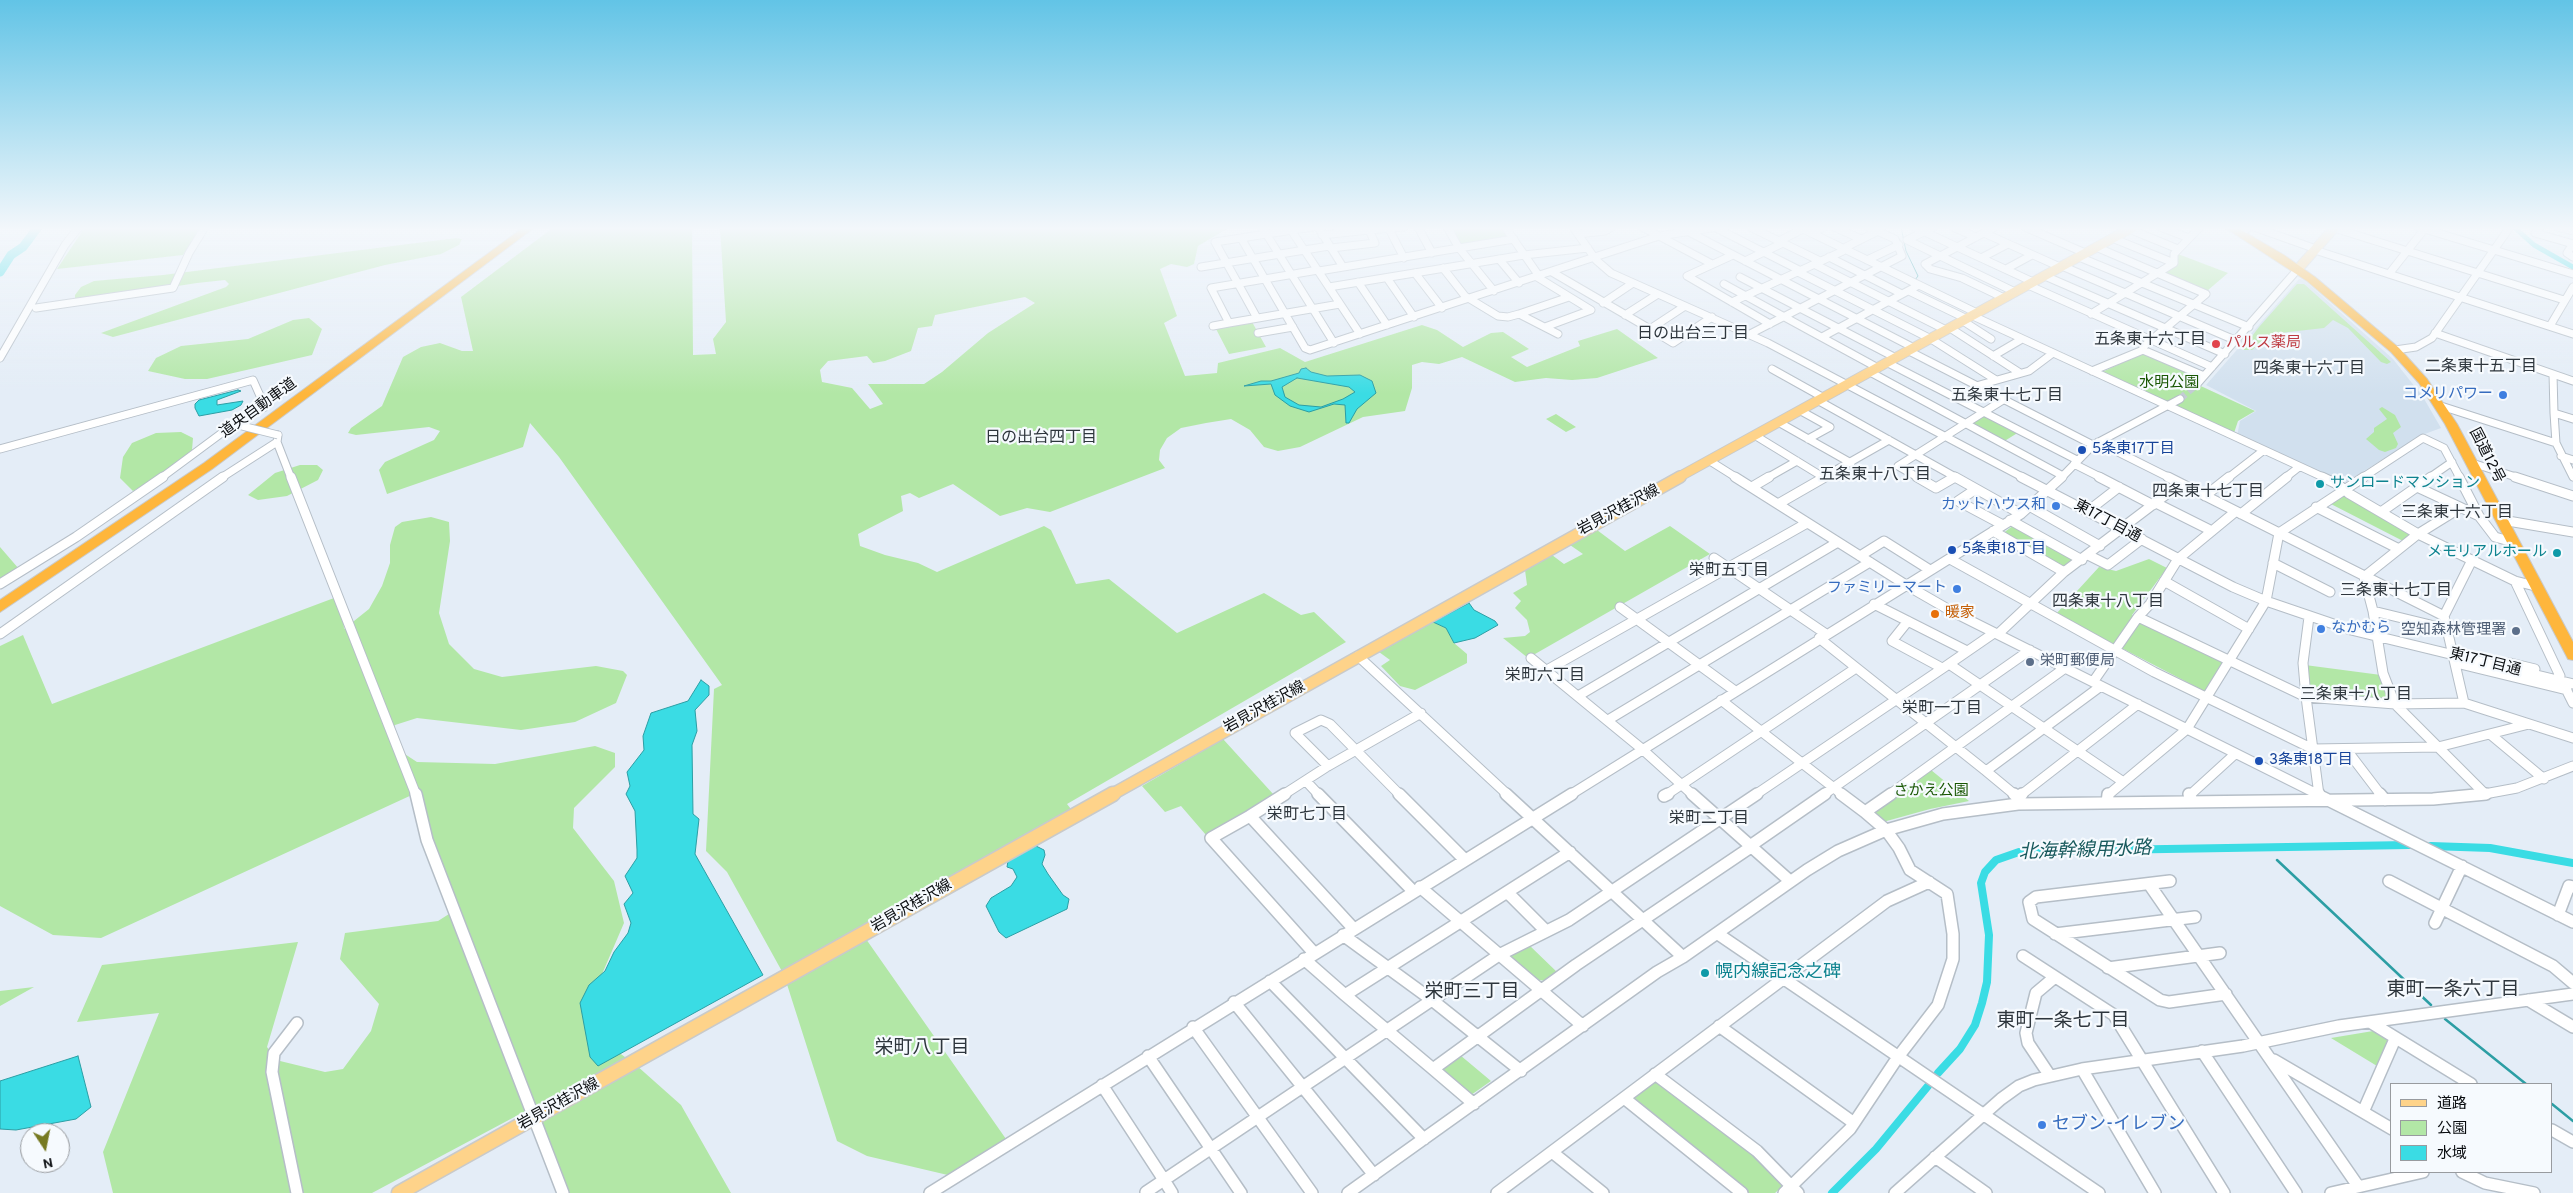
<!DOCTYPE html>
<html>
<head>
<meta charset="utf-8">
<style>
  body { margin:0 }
  #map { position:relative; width:2573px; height:1193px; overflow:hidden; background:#e4edf7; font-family:Overpass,"Noto Sans JP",sans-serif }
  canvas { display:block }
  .legend { position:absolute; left:2390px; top:1083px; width:162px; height:90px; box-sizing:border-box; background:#f6fafe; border:1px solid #989b9f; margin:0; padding:6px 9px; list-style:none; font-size:15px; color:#0a0d10 }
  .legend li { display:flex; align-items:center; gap:10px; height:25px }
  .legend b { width:25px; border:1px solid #989b9f }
  .north { position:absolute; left:20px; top:1123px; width:50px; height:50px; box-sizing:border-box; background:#f6fafe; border:1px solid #989b9f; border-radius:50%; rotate:169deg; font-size:14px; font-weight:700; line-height:20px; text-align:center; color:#0a0d10 }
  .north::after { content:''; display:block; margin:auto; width:18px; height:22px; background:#777a22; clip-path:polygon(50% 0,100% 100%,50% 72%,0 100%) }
</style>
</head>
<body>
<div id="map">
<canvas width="2573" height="1193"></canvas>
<ul class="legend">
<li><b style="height:6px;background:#fed38a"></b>道路</li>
<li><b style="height:14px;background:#b2e7a6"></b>公園</li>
<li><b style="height:14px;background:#3adce4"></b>水域</li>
</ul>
<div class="north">N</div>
</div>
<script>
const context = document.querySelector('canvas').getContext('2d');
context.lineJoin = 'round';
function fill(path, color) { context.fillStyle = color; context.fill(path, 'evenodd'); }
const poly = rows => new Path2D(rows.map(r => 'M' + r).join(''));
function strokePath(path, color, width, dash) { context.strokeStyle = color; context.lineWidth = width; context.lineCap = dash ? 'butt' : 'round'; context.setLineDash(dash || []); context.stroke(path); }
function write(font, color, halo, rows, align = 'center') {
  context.font = font + ' Overpass,"Noto Sans JP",sans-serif'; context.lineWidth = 4.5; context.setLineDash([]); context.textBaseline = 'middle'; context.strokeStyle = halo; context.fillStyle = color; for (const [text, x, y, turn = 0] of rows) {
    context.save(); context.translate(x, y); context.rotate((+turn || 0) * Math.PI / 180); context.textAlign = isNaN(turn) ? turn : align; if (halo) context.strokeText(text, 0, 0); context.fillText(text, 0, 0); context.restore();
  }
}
fill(poly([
  [2299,279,2304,280,2393,359,2423,397,2441,428,2422,435,2343,484,2237,436,2240,421,2256,411,2206,385]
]), '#d1e0ee');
fill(poly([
  [85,227,201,227,183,255,57,269],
  [554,227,692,227,693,355,716,354,713,339,726,322,720,227,1230,227,1198,246,1194,264,1187,267,1171,264,1160,269,1177,316,1164,323,1185,376,1217,373,1218,363,1280,348,1305,362,1422,325,1437,330,1463,347,1491,333,1503,332,1529,349,1511,357,1527,367,1580,346,1578,341,1617,329,1658,358,1597,378,1572,380,1546,378,1515,382,1462,357,1439,364,1422,362,1412,365,1412,388,1405,411,1363,417,1300,447,1278,451,1264,447,1250,430,1231,419,1206,423,1181,428,1167,438,1160,450,1159,460,1165,468,1050,512,1027,508,1000,516,953,484,919,498,910,493,901,496,903,511,858,534,860,546,885,555,918,563,937,572,1044,526,1051,530,1076,584,1109,579,1177,633,1264,593,1301,615,1314,612,1346,642,1067,804,1074,813,859,929,1006,1139,952,1176,867,1156,837,1141,784,975,727,872,706,851,714,689,722,685,559,457,530,423,523,447,387,494,379,470,385,462,434,440,440,431,429,427,356,435,348,433,351,428,382,406,403,357,421,347,440,343,462,351,473,351,461,297],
  [1025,297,1035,303,988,333,942,372,924,384,868,384,883,404,870,409,852,388,822,382,820,370,828,361,867,356,873,363,885,361,911,351,918,328,932,326,935,315],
  [1448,227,1504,227,1512,239,1459,248],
  [456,238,462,239,459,245,441,254,385,265,113,337,101,333,226,287,229,284,225,280,197,283,75,302,75,295,81,287,94,281,163,275],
  [2178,254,2228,273,2207,291,2163,274,2177,265],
  [2297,284,2304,284,2391,362,2387,364,2381,362,2348,328,2333,320,2324,328,2271,334,2252,350,2244,350,2243,348,2259,327],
  [309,318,322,329,312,355,207,379,185,379,148,371,156,358,181,346,248,339,293,320],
  [1251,320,1266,347,1229,354,1215,327],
  [2141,354,2147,354,2197,376,2192,382,2255,411,2238,421,2234,433,2100,373],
  [2382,407,2395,415,2401,427,2393,433,2398,444,2396,448,2385,452,2379,450,2366,439,2374,432,2374,428,2387,419,2379,409],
  [1556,414,1576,427,1566,432,1546,419],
  [1984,414,2019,432,2003,442,1968,424],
  [181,432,193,438,192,450,171,469,133,491,120,478,123,457,132,443,156,433],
  [300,465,317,465,323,470,318,480,287,496,258,500,248,495,275,473],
  [2344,493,2413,533,2403,541,2329,503],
  [431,517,449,522,450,541,439,613,449,644,474,669,502,677,596,666,623,671,627,675,616,703,575,722,521,730,417,718,395,725,393,728,394,747,417,762,495,764,595,746,615,753,615,767,574,808,573,828,614,881,624,923,593,995,596,1036,636,1065,681,1105,731,1193,565,1193,535,1106,372,1193,113,1193,103,1152,159,1013,77,1022,102,965,298,942,267,1047,276,1060,325,1072,343,1069,371,1031,379,1004,340,959,345,933,438,921,449,914,453,901,414,794,101,938,53,935,0,906,0,646,23,635,52,704,342,595,344,629,369,609,382,586,390,563,390,545,395,527,402,522],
  [2014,525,2075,559,2064,568,2002,534],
  [1670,526,1710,554,1528,658,1503,638,1525,636,1530,632,1527,620,1515,608,1521,601,1513,593,1527,585,1525,570,1552,555,1564,564,1583,554,1570,545,1597,530,1625,551],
  [0,547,19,569,0,580],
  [2149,559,2167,568,2132,615,2227,665,2206,692,2056,614,2099,567,2116,571],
  [1433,622,1446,628,1454,643,1467,654,1467,663,1415,690,1400,686,1381,666,1390,660,1379,652],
  [2305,665,2381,675,2391,703,2308,695],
  [1223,739,1274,795,1206,835,1181,806,1165,812,1142,786],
  [1931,770,1969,801,1930,809,1883,822,1872,813],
  [1529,945,1558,973,1546,981,1539,980,1511,959,1511,955],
  [34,987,0,1006,0,991],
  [2373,1031,2386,1038,2388,1042,2377,1066,2331,1038],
  [1460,1055,1491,1081,1471,1095,1441,1069],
  [1655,1080,1755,1153,1785,1184,1775,1193,1747,1193,1629,1099]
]), '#b2e7a6');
const water = poly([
  [1306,368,1311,372,1327,376,1360,375,1372,381,1376,393,1357,409,1349,423,1346,423,1345,405,1334,404,1309,412,1290,406,1275,395,1271,384,1244,386,1261,381,1271,381,1299,373,1301,369,1306,368],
  [1297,378,1349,387,1355,392,1343,399,1321,407,1299,405,1285,397,1282,387,1297,378],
  [238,390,241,391,217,400,217,405,243,401,241,405,232,410,199,416,195,408,195,404,199,400,238,390],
  [1469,603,1474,610,1495,621,1498,625,1475,638,1454,643,1446,628,1433,622,1469,603],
  [701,680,709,686,709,695,695,710,697,731,692,745,693,814,699,819,695,854,763,975,598,1066,590,1057,580,1003,589,985,605,971,614,952,628,933,631,923,624,904,633,893,625,876,637,858,637,850,635,811,626,794,630,786,627,772,644,750,643,736,651,713,688,701,701,680],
  [1036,846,1044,850,1045,855,1042,864,1048,874,1063,895,1069,899,1067,909,1006,938,999,932,986,906,991,898,1011,886,1017,877,1013,869,1007,867,1008,861,1036,846],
  [78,1056,91,1107,76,1119,16,1130,0,1129,0,1081,78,1056]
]);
fill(water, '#3adce4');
strokePath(water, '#2c9ea4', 1);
strokePath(poly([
  [1901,227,1906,251,1918,276,1915,280]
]), '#2c9ea4', 1);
strokePath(poly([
  [2277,860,2431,1005],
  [2445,1019,2526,1084],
  [2552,1104,2573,1121]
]), '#2c9ea4', 2.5);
strokePath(poly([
  [2514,227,2534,245,2573,267]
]), '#3adce4', 5);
strokePath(poly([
  [2431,846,2490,848,2573,863],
  [1938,1073,1960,1049,1975,1025,1982,1003,1987,982,1989,935,1981,883,1985,872,1996,860,2019,852,2045,851,2409,845],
  [1832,1193,1876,1149,1928,1086]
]), '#3adce4', 8);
strokePath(poly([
  [0,272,11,255,23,247,38,227]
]), '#3adce4', 9);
strokePath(poly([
  [2180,399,2197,384]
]), '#c3cbd4', 7, [7, 4]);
const minorFar2 = poly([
  [1262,227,1334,343],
  [1318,227,1343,267],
  [1388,227,1404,258],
  [1418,227,1432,253],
  [1447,227,1459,248,1494,291],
  [1505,227,1539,276],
  [1573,227,1596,260,1611,273,1768,343,2024,478],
  [1642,227,1712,264],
  [1750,227,1820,261],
  [1799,227,1977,313],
  [1834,227,1861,239],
  [1914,227,2033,282],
  [1934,227,1907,240,2015,292],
  [1995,227,1925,264,1930,269,1962,278,2004,298],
  [2025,227,2085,253],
  [2160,227,2189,238],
  [2254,227,2316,249],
  [2418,227,2573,274],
  [2540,227,2535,233,2573,244,2567,253,2573,257],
  [2557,227,2573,231],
  [1716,228,1801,271],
  [1955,228,1976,237],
  [2334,228,2564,300],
  [2129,229,2178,249],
  [1291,230,1360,334],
  [2244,231,2249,227],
  [1689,232,1914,348],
  [1811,233,1824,227],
  [1984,233,2060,267],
  [1578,234,1605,231,1612,227],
  [1322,235,1369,230],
  [1241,238,1305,348,1310,350,1659,236,1718,227],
  [2112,238,2174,263],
  [1779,241,1803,229],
  [1331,248,1375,243,1369,230,1404,227],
  [2315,250,2573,334],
  [1733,255,1687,276,1770,324],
  [1829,257,1902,294],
  [2079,257,2249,327],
  [1981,258,2008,244],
  [1499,259,1519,283],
  [1867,260,1899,245],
  [1745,261,1783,243],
  [1814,264,1946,330],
  [2062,266,2237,341],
  [1201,267,1329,246],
  [1443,268,1465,296,1498,316,1508,317,1519,314,1558,334],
  [2006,269,2032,255],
  [1319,271,1514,239],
  [1552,272,1650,329],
  [1798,272,1931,339,1996,380],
  [1415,273,1442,308],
  [2389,274,2426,227],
  [2045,276,2225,354],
  [1537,277,1591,310,1545,327],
  [1740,277,1896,358],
  [1387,278,1414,317],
  [1358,282,1387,325],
  [1724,284,1878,368],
  [2028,285,2212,367],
  [1329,287,1524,255,1588,248],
  [1909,291,1967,319],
  [1732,302,1843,251,1846,247,1878,231],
  [1603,303,1633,283],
  [1685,306,1650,329,1673,343,1712,317],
  [36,308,173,288,189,253,205,227],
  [1519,314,1569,297],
  [2091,314,2174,263,2174,254,2200,227],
  [1625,315,1658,294],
  [1973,316,2325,478],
  [1257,318,1215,242,1312,227],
  [1963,321,1991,339],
  [1229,323,1340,304],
  [1213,326,1229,323,1211,288,1318,270],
  [2550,326,2573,287],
  [1950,328,2020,373],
  [1258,333,1293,327],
  [2435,333,2573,381],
  [1750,334,1902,256,1895,239,1868,227],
  [1822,337,1919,285],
  [2143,350,2204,376],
  [2395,350,2416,347,2432,338,2510,227],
  [1909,351,2093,445],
  [1993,356,2022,339],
  [0,358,65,245,79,227],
  [1888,363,2077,460],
  [1772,369,1824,398],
  [2092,371,2143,350,2143,347,2206,294,2096,247],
  [1870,372,2063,476],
  [2553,374,2554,413],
  [2197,384,2298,269],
  [1976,386,2029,371,2053,353],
  [1819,401,1957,478],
  [2441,406,2556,443],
  [1801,411,1830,427,1808,439],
  [2573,419,2554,413,2556,443,2573,477],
  [1780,423,1851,463],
  [278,435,277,442,291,478],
  [1756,436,1823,477],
  [2098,442,2170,478],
  [0,449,253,380,265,407,242,418,161,478],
  [2561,456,2573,460],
  [1710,461,1737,478],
  [2472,463,2519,478],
  [2074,464,2102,478],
  [221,478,277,442],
  [1767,478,1797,461],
  [1822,478,1889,440],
  [1919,478,1898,466,2003,400],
  [1953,478,1955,477],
  [2061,478,2093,445,2180,399],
  [2228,478,2264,450],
  [2285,478,2299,467],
  [2362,478,2423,438,2444,448,2460,478],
  [2429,478,2452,462]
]);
const minorFar1 = poly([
  [291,477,416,795],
  [1735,477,1906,585,1953,612,2319,795],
  [1917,477,1936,488,1955,477],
  [1955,477,2021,514],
  [2021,477,2233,587,2266,601,2351,630,2573,684],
  [2099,477,2153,505],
  [2168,477,2444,616],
  [2322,477,2339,485,2348,493,2418,534,2515,581,2535,586],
  [2459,477,2479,516],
  [2515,477,2573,496],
  [1752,487,1769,477],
  [2417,487,2479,516,2495,537,2513,542],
  [1976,489,1958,501,2003,525],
  [2205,496,2229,477],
  [2156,503,2212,531],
  [1778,504,1825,477],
  [2031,507,2100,546],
  [2316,507,2399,549],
  [2460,508,2418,534,2364,577,2373,611,2383,673,2395,704,2485,794],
  [2088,511,2119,487],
  [2381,512,2431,477],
  [2241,514,2287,477],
  [2010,520,2082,560],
  [2502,520,2573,532],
  [1993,531,2064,572],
  [2088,555,2108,565,2142,539],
  [1860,556,1884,541,1930,570],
  [1714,558,1826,634],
  [1950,559,2154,672,2313,749,2438,747,2529,724],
  [2273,563,2330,592],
  [2164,581,2249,629],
  [2515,581,2560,676],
  [0,584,76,537,163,477],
  [1874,604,1967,651],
  [1620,607,1735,691],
  [2373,611,2447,629],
  [2138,617,2150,604,2178,559,2235,512],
  [1908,621,1892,641,1942,668],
  [0,634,223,477],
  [1998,634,2064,572,2180,484],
  [1819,638,1986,771],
  [1358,656,1508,795],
  [1531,658,1642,749,1693,795],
  [2456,663,2567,690],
  [2510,663,2535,669],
  [1949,664,1994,633],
  [1547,670,1807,523],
  [2093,682,2138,617,2306,697,2303,663,2309,617],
  [2566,689,2573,703],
  [1578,696,1838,542],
  [1721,700,1843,795],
  [2464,703,2573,738],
  [1608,720,1870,562],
  [2490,734,2544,779],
  [2346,749,2381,795],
  [1328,766,1295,733,1321,720,1330,724,1400,795],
  [1306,781,1319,795],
  [1283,795,1328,766,1421,713],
  [1570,795,2021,514,2062,477],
  [1666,795,1856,668],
  [1755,795,1949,664,2122,781],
  [1823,795,2030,650],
  [1889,795,2065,668],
  [2015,795,1986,771,2101,686],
  [2021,795,2138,704],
  [2108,795,2187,729,2266,601,2279,533,2364,477],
  [2190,795,2235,754],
  [2319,795,2306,697,2395,704,2464,703,2444,616,2472,560],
  [2479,795,2517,788,2573,766]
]);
const minor = poly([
  [416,794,427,840,563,1193],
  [1285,794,1250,816,1353,928],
  [1318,794,1413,891],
  [1399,794,1465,860],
  [1506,794,1683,957],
  [1692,794,1790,881],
  [1841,794,1865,812],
  [2014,794,2018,797],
  [2189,794,2192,801],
  [2316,794,2573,922],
  [2319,794,2319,796],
  [2380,794,2385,800],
  [1664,796,1668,794],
  [2018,803,2018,797,2022,794],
  [2107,803,2108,794],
  [1250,816,1211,838,1314,953],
  [1750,846,1825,794],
  [2170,881,2036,897,2029,902,2033,919,2160,1000,2169,1002,2226,994],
  [2389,881,2553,966,2573,983],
  [2149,884,2358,1186],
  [1420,887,1583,1026],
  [1507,892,1546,931],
  [2558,915,2569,886,2573,887],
  [2435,923,2462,866],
  [1718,934,2099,1193],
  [2055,934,2195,917],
  [1343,935,1432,1000,1521,1071],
  [2023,956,2114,1015,2224,1193],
  [1304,959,1345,995],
  [2108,968,2220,953],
  [1270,981,1424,1139],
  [2528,1000,2573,1027],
  [1234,1002,1374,1175],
  [2370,1022,2471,1084],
  [297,1023,274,1053,272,1072,297,1193],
  [1719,1026,1854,1123],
  [1193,1027,1312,1193],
  [2202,1051,2296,1193],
  [1148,1056,1241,1193],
  [2274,1060,2392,1129],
  [1433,1069,1345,995,1570,852],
  [2082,1069,2155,1193],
  [1655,1074,1757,1151,1798,1193],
  [2050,1076,2028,1043,2026,1033,2036,993,2055,977],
  [1102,1085,1164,1180,1146,1192],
  [1624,1098,1742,1193],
  [1474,1104,1433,1069,1576,965,1751,847],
  [2363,1112,2395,1039],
  [2552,1130,2573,1142],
  [1552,1152,1603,1193],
  [1935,1157,1986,1193],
  [2462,1172,2485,1183,2534,1193],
  [930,1193,1572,794],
  [1172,1193,1164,1180,1499,955,1569,920,1757,794],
  [1348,1193,1657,972,1683,957,1807,870,1838,851,1886,830,1943,814,2018,804,2433,799,2486,794],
  [1497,1193,1887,901,1929,882],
  [1784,1193,1850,1129,1898,1057,1938,1005,1953,959,1953,934,1947,894,1910,870,1899,848,1886,830,1865,812,1891,794],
  [1895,1193,2001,1099,2019,1086,2034,1080,2082,1069,2243,1046,2339,1026,2573,994],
  [2331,1193,2423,1172]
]);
const majorFar2 = poly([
  [2298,269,2335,227],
  [1677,478,2133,227]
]);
const majorFar1 = poly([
  [1111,795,1680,477]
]);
const major = poly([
  [399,1193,1113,794]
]);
const highway = poly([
  [524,227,535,227,212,469,0,612,0,600,204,463,524,227],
  [2224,227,2236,227,2284,255,2315,277,2399,348,2427,379,2457,424,2573,642,2573,660,2568,659,2566,655,2445,424,2419,383,2391,352,2307,281,2224,227]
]);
strokePath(minorFar2, '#b5bec7', 9);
strokePath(minorFar1, '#b5bec7', 11);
strokePath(minor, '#b5bec7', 14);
strokePath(majorFar2, '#c9caca', 11);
strokePath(majorFar1, '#c9caca', 14);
strokePath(major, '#c9caca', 17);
strokePath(highway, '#c9caca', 2);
strokePath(minorFar2, '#fff', 7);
strokePath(minorFar1, '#fff', 9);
strokePath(minor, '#fff', 11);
strokePath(majorFar2, '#fed38a', 9);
strokePath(majorFar1, '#fed38a', 11);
strokePath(major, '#fed38a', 14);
fill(highway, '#feb63c');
const minorBridge = poly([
  [234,424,278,435]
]);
strokePath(minorBridge, '#b5bec7', 9, []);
strokePath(minorBridge, '#fff', 7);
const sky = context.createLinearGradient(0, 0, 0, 394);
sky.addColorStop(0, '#62c4e6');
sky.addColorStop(0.58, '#f3f7fb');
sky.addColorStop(1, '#f3f7fb00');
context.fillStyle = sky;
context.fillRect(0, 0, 2573, 394);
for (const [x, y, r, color] of [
  [2216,344,5,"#e0444e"],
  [2503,395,5,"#3f7fe0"],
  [2082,450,5,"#1a4fb4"],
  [2320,484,5,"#0f9aa8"],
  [2056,506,5,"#3f7fe0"],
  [1952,550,5,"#1a4fb4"],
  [2557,553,5,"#0f9aa8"],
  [1957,589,5,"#3f7fe0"],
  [1935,614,5,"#e8710a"],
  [2321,629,5,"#3f7fe0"],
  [2516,631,5,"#5c6f8a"],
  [2030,662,5,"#5c6f8a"],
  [2259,761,5,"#1a4fb4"],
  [1705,973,5,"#0f9aa8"],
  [2042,1125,5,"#3f7fe0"]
]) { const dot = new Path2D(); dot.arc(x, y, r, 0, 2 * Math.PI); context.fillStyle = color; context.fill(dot); strokePath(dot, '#f6fafe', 2); }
write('15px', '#be3a42', '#f6fafe', [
  ["パルス薬局",2226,344]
], 'left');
write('15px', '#195703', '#f6fafe', [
  ["水明公園",2169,384],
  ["さかえ公園",1931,792]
]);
write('15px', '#366cbe', '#f6fafe', [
  ["コメリパワー",2493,395],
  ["カットハウス和",2046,506],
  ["ファミリーマート",1947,589],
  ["なかむら",2331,629,"left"]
], 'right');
write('15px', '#0a0d10', '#f6fafe', [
  ["道央自動車道",259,409,-36],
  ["国道12号",2486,456,63],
  ["岩見沢桂沢線",1619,511,-28],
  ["東17丁目通",2107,522,28],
  ["東17丁目通",2485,663,14],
  ["岩見沢桂沢線",1265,708,-29],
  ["岩見沢桂沢線",912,907,-30],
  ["岩見沢桂沢線",559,1105,-29]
]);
write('15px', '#164399', '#f6fafe', [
  ["5条東17丁目",2092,450],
  ["5条東18丁目",1962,550],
  ["3条東18丁目",2269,761]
], 'left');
write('15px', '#0d838f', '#f6fafe', [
  ["サンロードマンション",2330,484],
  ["メモリアルホール",2547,553,"right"]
], 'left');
write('15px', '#c56008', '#f6fafe', [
  ["暖家",1945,614]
], 'left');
write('15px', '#4e5e75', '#f6fafe', [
  ["空知森林管理署",2506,631],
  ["栄町郵便局",2040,662,"left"]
], 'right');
write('16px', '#2e363d', '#f6fafe', [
  ["日の出台三丁目",1693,335],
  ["五条東十六丁目",2150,341],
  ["二条東十五丁目",2481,368],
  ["四条東十六丁目",2309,370],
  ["五条東十七丁目",2007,397],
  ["日の出台四丁目",1041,439],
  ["五条東十八丁目",1875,476],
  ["四条東十七丁目",2208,493],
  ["三条東十六丁目",2457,514],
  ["栄町五丁目",1729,572],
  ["三条東十七丁目",2396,592],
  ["四条東十八丁目",2108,603],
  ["栄町六丁目",1545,677],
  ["三条東十八丁目",2356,696],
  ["栄町一丁目",1942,710],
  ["栄町七丁目",1307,816],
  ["栄町二丁目",1709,820]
]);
write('18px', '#0d838f', '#f6fafe', [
  ["幌内線記念之碑",1715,973]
], 'left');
write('18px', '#366cbe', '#f6fafe', [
  ["セブン-イレブン",2052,1125]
], 'left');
write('italic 19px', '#18595c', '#f6fafe', [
  ["北海幹線用水路",2085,852,-2]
]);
write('19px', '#2e363d', '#f6fafe', [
  ["東町一条六丁目",2453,991],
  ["栄町三丁目",1472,993],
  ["東町一条七丁目",2063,1022],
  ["栄町八丁目",922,1049]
]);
</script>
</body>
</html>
